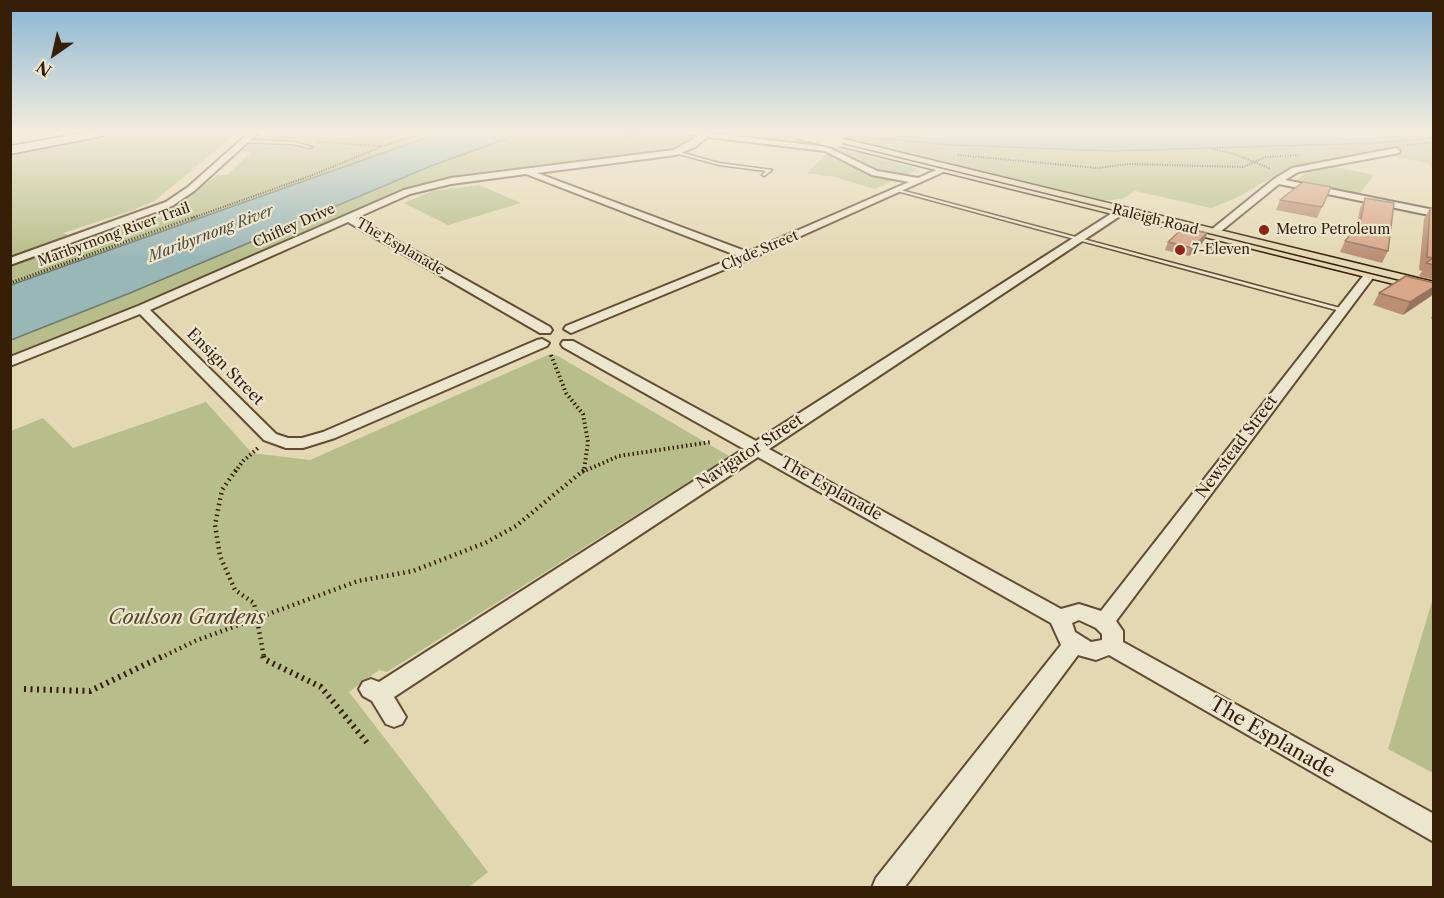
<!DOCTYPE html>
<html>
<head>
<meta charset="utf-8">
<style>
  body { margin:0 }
  #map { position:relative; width:1444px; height:898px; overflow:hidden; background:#e4d8b4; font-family:"Libre Caslon Text",serif }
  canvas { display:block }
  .frame { position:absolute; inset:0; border:12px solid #371e07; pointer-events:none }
  .north { position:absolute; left:24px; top:24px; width:60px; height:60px; -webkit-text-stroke:4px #ede6ce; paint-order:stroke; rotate:214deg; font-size:16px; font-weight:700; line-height:24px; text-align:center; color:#371e07 }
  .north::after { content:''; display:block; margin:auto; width:21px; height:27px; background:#371e07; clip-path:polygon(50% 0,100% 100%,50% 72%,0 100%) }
</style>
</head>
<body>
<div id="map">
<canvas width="1444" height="898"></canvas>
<div class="frame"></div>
<div class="north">N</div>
</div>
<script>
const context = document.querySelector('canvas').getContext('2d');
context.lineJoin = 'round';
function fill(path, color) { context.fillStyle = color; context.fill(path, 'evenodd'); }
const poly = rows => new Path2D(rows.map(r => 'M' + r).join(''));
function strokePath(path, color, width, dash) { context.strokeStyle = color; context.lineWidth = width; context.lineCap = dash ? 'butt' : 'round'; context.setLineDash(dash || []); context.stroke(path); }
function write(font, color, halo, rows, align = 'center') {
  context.font = font + ' "Libre Caslon Text",serif'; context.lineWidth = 4.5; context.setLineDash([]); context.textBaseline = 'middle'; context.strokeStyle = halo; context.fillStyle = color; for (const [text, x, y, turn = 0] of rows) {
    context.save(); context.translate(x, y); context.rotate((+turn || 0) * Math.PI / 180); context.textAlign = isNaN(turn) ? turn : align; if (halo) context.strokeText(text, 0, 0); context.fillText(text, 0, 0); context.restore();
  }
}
fill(poly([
  [122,132,238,132,156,200,133,210,63,233,74,237,11,258,11,153],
  [272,132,442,132,11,285,11,266,178,205,217,175,227,175,251,152,242,151,259,136,268,136],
  [525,132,776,132,918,169,875,189,835,177,807,173,827,153,844,154,840,151,797,142,703,133,684,147,675,150,435,183,414,187,364,208,11,359,11,340,130,293,431,166],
  [842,135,951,145,1113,151,1397,141,1433,138,1433,169,1428,163,1373,153,1287,169,1234,199,1211,208,1135,191,1122,199,1100,201,849,139],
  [1336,167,1374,175,1359,194,1296,181,1305,173],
  [479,185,521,203,448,225,404,203,432,191],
  [550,354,558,356,729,456,387,672,379,670,349,692,488,872,468,888,11,887,11,431,43,418,73,448,206,402,252,453,310,460],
  [1433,598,1433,773,1388,749]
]), '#b7be8b');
const water = poly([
  [442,132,525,132,431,166,130,293,11,340,11,285,442,132],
  [763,132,1433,132,1434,138,1375,143,1113,151,952,145,842,135,763,132]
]);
fill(water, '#9ab7b8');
strokePath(water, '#727a71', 1.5);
const lane = poly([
  [244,140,293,142,312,147,310,148,293,144,243,142,244,140],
  [676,151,719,163,772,170,764,176,762,175,766,171,719,165,675,153,676,151],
  [897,189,1344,309,1345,310,1342,312,1340,311,897,191,897,189]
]);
const street = poly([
  [250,132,259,132,194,191,172,206,10,265,10,258,166,202,188,187,250,132],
  [678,132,702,132,827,147,877,171,918,178,943,167,950,169,752,258,571,333,564,329,566,326,738,256,526,174,451,184,410,194,356,218,550,327,552,330,550,333,540,333,348,222,150,310,276,434,288,438,302,438,323,432,537,340,542,339,549,343,547,346,335,438,303,448,286,448,264,440,140,314,10,366,10,357,138,306,404,190,451,178,674,150,698,136,678,132],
  [707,137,825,151,872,175,909,182,748,252,537,173,676,155,695,147,707,137],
  [1396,148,1400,151,1399,153,1298,172,1285,180,1434,210,1434,216,1279,184,1215,236,1211,237,1206,234,1274,179,1292,168,1396,148],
  [1117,210,1126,212,769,449,1061,609,1079,604,1101,611,1367,271,1375,271,1375,275,1116,621,1123,631,1123,642,1434,814,1434,842,1109,655,1096,660,1078,655,904,888,872,888,876,878,1061,645,1051,623,758,457,394,697,406,717,402,724,394,727,386,724,372,701,363,696,359,689,363,682,371,679,379,682,744,449,563,347,561,344,563,341,573,341,756,441,1117,210],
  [1079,620,1096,628,1102,634,1102,640,1091,642,1075,632,1072,623,1079,620]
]);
const secondary = poly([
  [88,132,113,132,107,135,10,154,10,146,88,132]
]);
const primary = poly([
  [836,137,1434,282,1434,294,831,144,829,141,836,137]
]);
strokePath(lane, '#624c32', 3);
strokePath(street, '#624c32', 4);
strokePath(secondary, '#371e07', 3);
strokePath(primary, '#371e07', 3);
strokePath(poly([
  [378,132,397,132],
  [318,142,382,146],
  [1407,145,1434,142],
  [1212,149,1235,154,1271,169],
  [958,155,1097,168,1129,164,1243,167,1266,157,1298,155],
  [192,218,310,176,383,146,427,132]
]), '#371e07', 2, [1, 1.5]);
strokePath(poly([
  [10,283,197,216]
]), '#371e07', 3, [1, 2]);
strokePath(poly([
  [551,355,566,393,583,414,588,442,584,470],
  [235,472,243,461,258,448],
  [582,472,619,456,711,442]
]), '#371e07', 4, [1.5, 3]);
strokePath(poly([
  [236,470,222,490,215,525,220,556,235,590,254,603,264,658],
  [160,658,195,641,358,581,413,571,485,543,516,526,584,470]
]), '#371e07', 4.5, [1.5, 4]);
strokePath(poly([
  [263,656,264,659,321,687,369,745],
  [24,689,90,691,163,656]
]), '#371e07', 6, [2, 4.5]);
fill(lane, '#ede6ce');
fill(street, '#ede6ce');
fill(secondary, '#ede6ce');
fill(primary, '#e4d8b4');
strokePath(poly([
  [795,132,1434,289]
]), '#371e07', 1.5);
const primaryBridge = poly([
  [799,132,836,141]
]);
strokePath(primaryBridge, '#371e07', 16, []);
strokePath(primaryBridge, '#e4d8b4', 14);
fill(poly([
  [1331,187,1317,218,1276,210,1280,200],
  [1365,198,1388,251,1382,263,1340,252,1345,241,1356,229,1360,208],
  [1430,208,1434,208,1434,280,1419,276,1422,271,1419,270,1424,219],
  [1207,233,1204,241,1189,256,1165,250,1168,242],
  [1434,283,1434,292,1431,296,1403,315,1373,305,1379,293],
  [1434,308,1434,319,1431,319]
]), '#ba8f76');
fill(poly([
  [622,132,645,132,646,137,622,138],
  [1207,233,1204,241,1189,256,1192,248],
  [1434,287,1434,292,1431,296,1403,315,1410,302]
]), '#977460');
const building = poly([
  [1303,182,1331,187,1322,207,1280,200,1303,182],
  [1365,198,1394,203,1388,251,1345,241,1360,224,1365,198],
  [1430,208,1434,208,1434,265,1426,263,1433,258,1427,257,1430,208],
  [1183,228,1207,233,1192,248,1168,242,1183,228],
  [1406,276,1434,283,1434,287,1410,302,1379,293,1406,276]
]);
fill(building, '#d8a689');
strokePath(building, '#977460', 1.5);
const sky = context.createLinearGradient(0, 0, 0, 258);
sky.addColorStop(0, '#89b5d5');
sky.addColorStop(0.51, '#f3eddd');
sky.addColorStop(1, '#f3eddd00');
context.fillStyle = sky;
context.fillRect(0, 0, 1444, 258);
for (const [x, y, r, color] of [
  [1264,230,6,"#8f2418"],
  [1180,250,6,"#8f2418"]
]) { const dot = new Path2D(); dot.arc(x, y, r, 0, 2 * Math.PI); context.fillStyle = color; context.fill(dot); strokePath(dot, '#ede6ce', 2); }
write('14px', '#371e07', '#ede6ce', [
  ["Raleigh Road",1155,220,14],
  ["Chifley Drive",294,226,-24],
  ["Maribyrnong River Trail",114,235,-20],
  ["The Esplanade",400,247,30],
  ["Clyde Street",760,251,-23]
]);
write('14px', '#371e07', '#ede6ce', [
  ["Metro Petroleum",1276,230],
  ["7-Eleven",1192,250]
], 'left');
write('italic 15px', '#554c3c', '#ede6ce', [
  ["Maribyrnong River",211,234,-21]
]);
write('16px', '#371e07', '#ede6ce', [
  ["Ensign Street",225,367,45],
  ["Newstead Street",1237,447,-53],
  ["Navigator Street",750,452,-33],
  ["The Esplanade",831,489,29]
]);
write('italic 20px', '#574628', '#ede6ce', [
  ["Coulson Gardens",187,618]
]);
write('20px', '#371e07', '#ede6ce', [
  ["The Esplanade",1272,738,30]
]);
</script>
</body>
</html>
